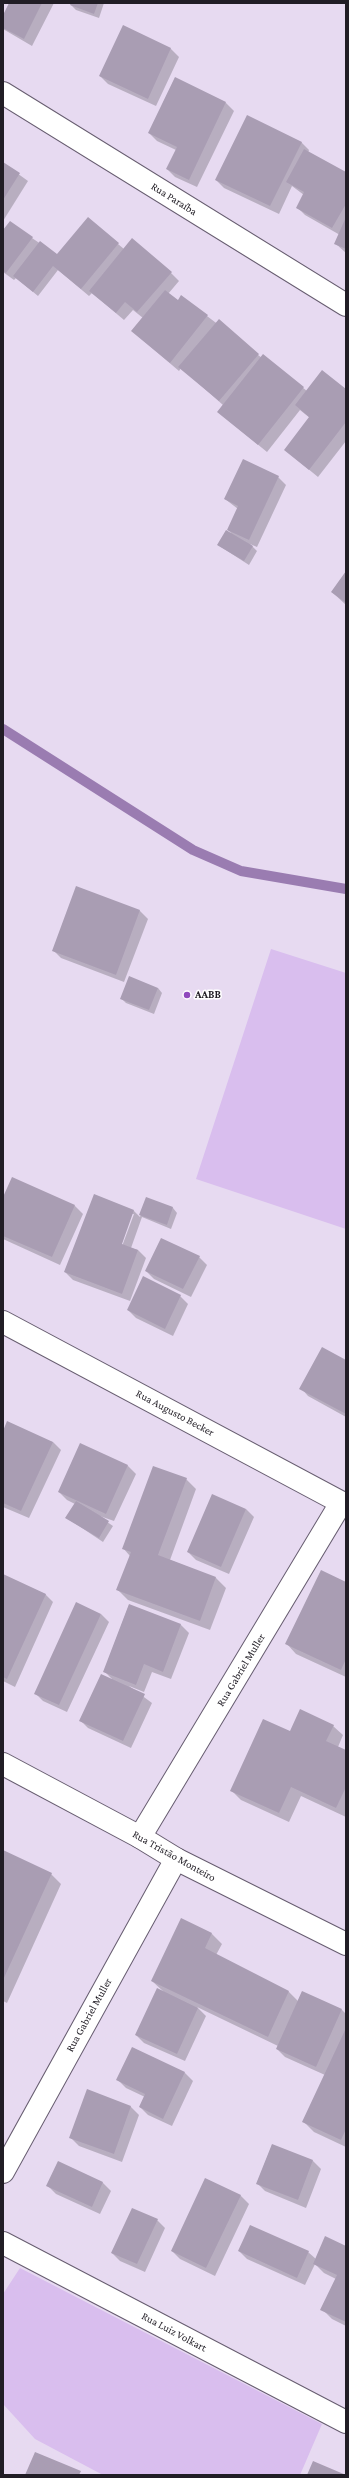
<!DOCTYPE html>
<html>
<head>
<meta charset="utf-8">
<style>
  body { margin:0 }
  #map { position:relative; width:349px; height:2478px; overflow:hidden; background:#e7daf1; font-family:"Crimson Pro",serif }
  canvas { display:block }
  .frame { position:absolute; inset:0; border:4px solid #211d25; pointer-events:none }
</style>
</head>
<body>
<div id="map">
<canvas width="349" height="2478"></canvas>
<div class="frame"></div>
</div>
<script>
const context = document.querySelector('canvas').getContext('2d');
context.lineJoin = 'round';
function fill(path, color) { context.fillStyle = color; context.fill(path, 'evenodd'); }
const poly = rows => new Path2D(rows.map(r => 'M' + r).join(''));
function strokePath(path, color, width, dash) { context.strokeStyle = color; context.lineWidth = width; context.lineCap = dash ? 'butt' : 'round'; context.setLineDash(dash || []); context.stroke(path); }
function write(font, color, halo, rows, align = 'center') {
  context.font = font + ' "Crimson Pro",serif'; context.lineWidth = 3; context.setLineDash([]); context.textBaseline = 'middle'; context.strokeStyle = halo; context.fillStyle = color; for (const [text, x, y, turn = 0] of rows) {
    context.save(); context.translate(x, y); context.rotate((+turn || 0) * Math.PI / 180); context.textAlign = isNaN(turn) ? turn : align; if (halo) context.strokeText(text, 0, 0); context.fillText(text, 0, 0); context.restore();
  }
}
fill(poly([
  [271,949,346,973,346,1229,196,1179],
  [20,2268,322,2424,300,2475,103,2475,35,2439,3,2404,3,2294]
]), '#d9beee');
fill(poly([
  [10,3,54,3,32,46,3,29,3,17],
  [72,3,104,3,99,18,76,10,71,5],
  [123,27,171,49,179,57,156,106,108,84,100,76],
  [175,78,226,103,234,111,197,187,175,177,167,169,176,150,157,141,149,133],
  [301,142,309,150,308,153,346,174,346,253,336,244,340,235,305,215,297,207,304,195,292,186,279,214,224,188,216,180],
  [3,163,28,181,3,221],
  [3,232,32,238,57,255,118,244,124,249,171,273,179,281,168,294,178,301,207,316,262,358,263,356,307,391,346,390,346,441,318,477,285,450,310,418,300,410,267,452,218,412,223,405,181,368,179,371,132,331,143,318,133,310,124,320,92,293,89,296,58,270,38,296,16,278,14,280,3,272],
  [278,477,286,485,257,547,250,544,257,551,249,565,218,545,231,533,228,530,238,509,225,499],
  [346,573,346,605,332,592],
  [77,887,140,911,148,919,124,982,61,958,53,950],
  [158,988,162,993,154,1014,126,1003,121,998],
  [94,1196,134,1211,140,1217,147,1199,173,1208,177,1213,171,1229,142,1217,131,1248,138,1250,146,1258,130,1301,73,1280,65,1272],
  [132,1214,134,1214,121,1249,119,1248],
  [3,1199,75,1206,83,1214,60,1265,3,1239],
  [199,1257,207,1265,191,1297,154,1279,146,1271],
  [180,1296,188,1304,173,1336,136,1318,128,1310],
  [346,1361,346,1417,308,1396,301,1388],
  [3,1433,53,1442,61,1450,29,1518,3,1507],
  [80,1445,128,1466,136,1474,114,1521,97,1515,113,1526,103,1542,67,1518,75,1504,67,1500,59,1492],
  [186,1479,196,1489,170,1560,216,1578,226,1588,210,1630,128,1600,118,1590,130,1556,123,1548],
  [246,1509,254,1517,229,1574,196,1560,188,1552],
  [3,1575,45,1594,53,1602,15,1687,3,1681],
  [346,1583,346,1677,296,1654,287,1644],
  [129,1605,181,1625,189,1633,171,1679,152,1672,144,1692,129,1686,152,1703,131,1748,88,1728,80,1720,112,1679,104,1671],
  [101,1614,109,1622,67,1712,43,1701,35,1693],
  [333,1726,343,1735,338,1747,346,1751,346,1817,301,1796,289,1822,241,1800,231,1790,291,1732],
  [3,1852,51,1874,61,1884,7,2003,3,2001],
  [181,1920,212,1934,222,1944,216,1955,289,1992,298,2001,302,1992,342,2010,346,2014,346,2147,314,2132,304,2122,325,2075,285,2057,277,2049,278,2046,197,2007,206,2016,185,2061,144,2043,136,2035,164,1992,152,1981],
  [133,2048,185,2073,193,2081,172,2126,148,2115,140,2107,145,2097,126,2088,118,2080],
  [88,2091,131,2107,139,2115,122,2162,79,2146,71,2138],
  [272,2145,313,2161,321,2169,306,2208,265,2191,257,2183],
  [58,2162,103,2183,111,2191,100,2214,56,2194,48,2186],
  [206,2179,241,2196,249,2204,215,2276,180,2259,172,2251],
  [157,2220,165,2228,145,2272,120,2261,112,2253],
  [346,2247,346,2326,332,2319,322,2309,336,2279,324,2273,315,2264,305,2285,247,2259,239,2251,308,2252,316,2259]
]), '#0003');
strokePath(poly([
  [3,729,193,850,241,871,346,889]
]), '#9a7cb1', 10);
fill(poly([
  [9,3,42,3,24,39,3,28,3,15],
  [71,3,98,3,94,14,70,5],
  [123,25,171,48,148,99,99,76],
  [175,77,226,102,189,180,166,169,177,147,148,133],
  [247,115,302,142,270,206,215,180],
  [304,149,346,172,346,204,332,228,296,208,304,192,286,182],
  [3,162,20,173,3,200],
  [88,217,119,243,81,289,53,266,33,292,13,276,40,241,57,254],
  [346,217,346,249,334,244],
  [10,221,33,237,6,273,3,271,3,230],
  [132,238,172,272,137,312,125,302,116,313,89,291],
  [165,290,178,300,181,295,208,315,170,363,131,331],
  [219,319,259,354,219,401,178,367],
  [263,354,304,387,258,445,217,412],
  [322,370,346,389,346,422,309,470,284,450,309,417,295,405],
  [243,459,279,476,249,540,227,530,238,506,224,499],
  [226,530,253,546,244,561,217,545],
  [346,571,346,603,331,592],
  [76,886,140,910,116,975,52,951],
  [129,976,158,988,149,1010,120,999],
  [12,1177,75,1205,52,1257,3,1236,3,1197],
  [94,1194,134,1210,122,1244,138,1250,122,1294,64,1272],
  [146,1197,173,1207,167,1225,139,1215],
  [161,1238,200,1256,183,1289,145,1271],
  [143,1276,181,1295,165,1329,127,1310],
  [322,1347,346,1360,346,1414,299,1389],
  [7,1421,53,1442,21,1511,3,1503,3,1431],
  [80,1443,128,1465,106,1514,58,1492],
  [153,1466,187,1478,158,1555,216,1577,200,1621,116,1590,131,1552,122,1549],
  [212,1494,246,1509,221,1567,187,1552],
  [76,1501,109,1521,99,1538,65,1518],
  [321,1570,346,1582,346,1659,341,1670,285,1644],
  [3,1574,46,1594,7,1679,3,1677],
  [76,1602,101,1614,59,1705,34,1694],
  [129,1604,181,1624,163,1672,144,1664,136,1685,103,1672],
  [101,1674,145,1694,123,1741,79,1721],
  [300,1709,334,1725,326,1741,346,1750,346,1787,336,1808,291,1787,279,1813,230,1791,263,1719,290,1731],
  [3,1850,52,1873,3,1980],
  [181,1918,212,1933,205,1948,289,1991,268,2037,151,1981],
  [157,1988,198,2008,177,2054,135,2035],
  [302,1991,342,2009,316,2067,276,2049],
  [346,2028,346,2129,341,2140,302,2122],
  [132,2047,185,2072,163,2119,139,2107,145,2094,116,2080],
  [87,2089,131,2106,114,2154,69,2138],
  [272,2144,313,2160,298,2200,256,2184],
  [58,2161,103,2182,92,2207,46,2186],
  [205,2178,241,2195,206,2268,171,2251],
  [132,2208,158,2219,137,2264,111,2253],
  [250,2225,309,2251,297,2278,238,2251],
  [325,2236,346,2246,346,2322,320,2310,337,2275,313,2264],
  [35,2452,81,2471,79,2475,25,2475],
  [313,2461,346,2475,307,2475]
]), '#a99db3');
const street = poly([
  [3,93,346,305],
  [140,1837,341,1503],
  [3,2172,176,1859]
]);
const secondary = poly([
  [3,1322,346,1505],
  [3,1764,140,1837,176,1859,346,1944],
  [3,2243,346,2422]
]);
strokePath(street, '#675d70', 24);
strokePath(secondary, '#675d70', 24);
strokePath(street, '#fff', 22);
strokePath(secondary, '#fff', 22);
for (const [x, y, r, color] of [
  [187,995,4,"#904abd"]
]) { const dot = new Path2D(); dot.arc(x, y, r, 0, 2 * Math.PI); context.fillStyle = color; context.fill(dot); strokePath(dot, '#fff', 1.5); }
write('11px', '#211d25', '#fff', [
  ["Rua Paraíba",174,199,32],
  ["Rua Augusto Becker",175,1413,28],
  ["Rua Gabriel Muller",241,1670,-59],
  ["Rua Tristão Monteiro",174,1856,29],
  ["Rua Gabriel Muller",89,2015,-61],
  ["Rua Luiz Volkart",174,2332,28]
]);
write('bold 11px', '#211d25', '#fff', [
  ["AABB",195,995]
], 'left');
</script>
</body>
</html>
